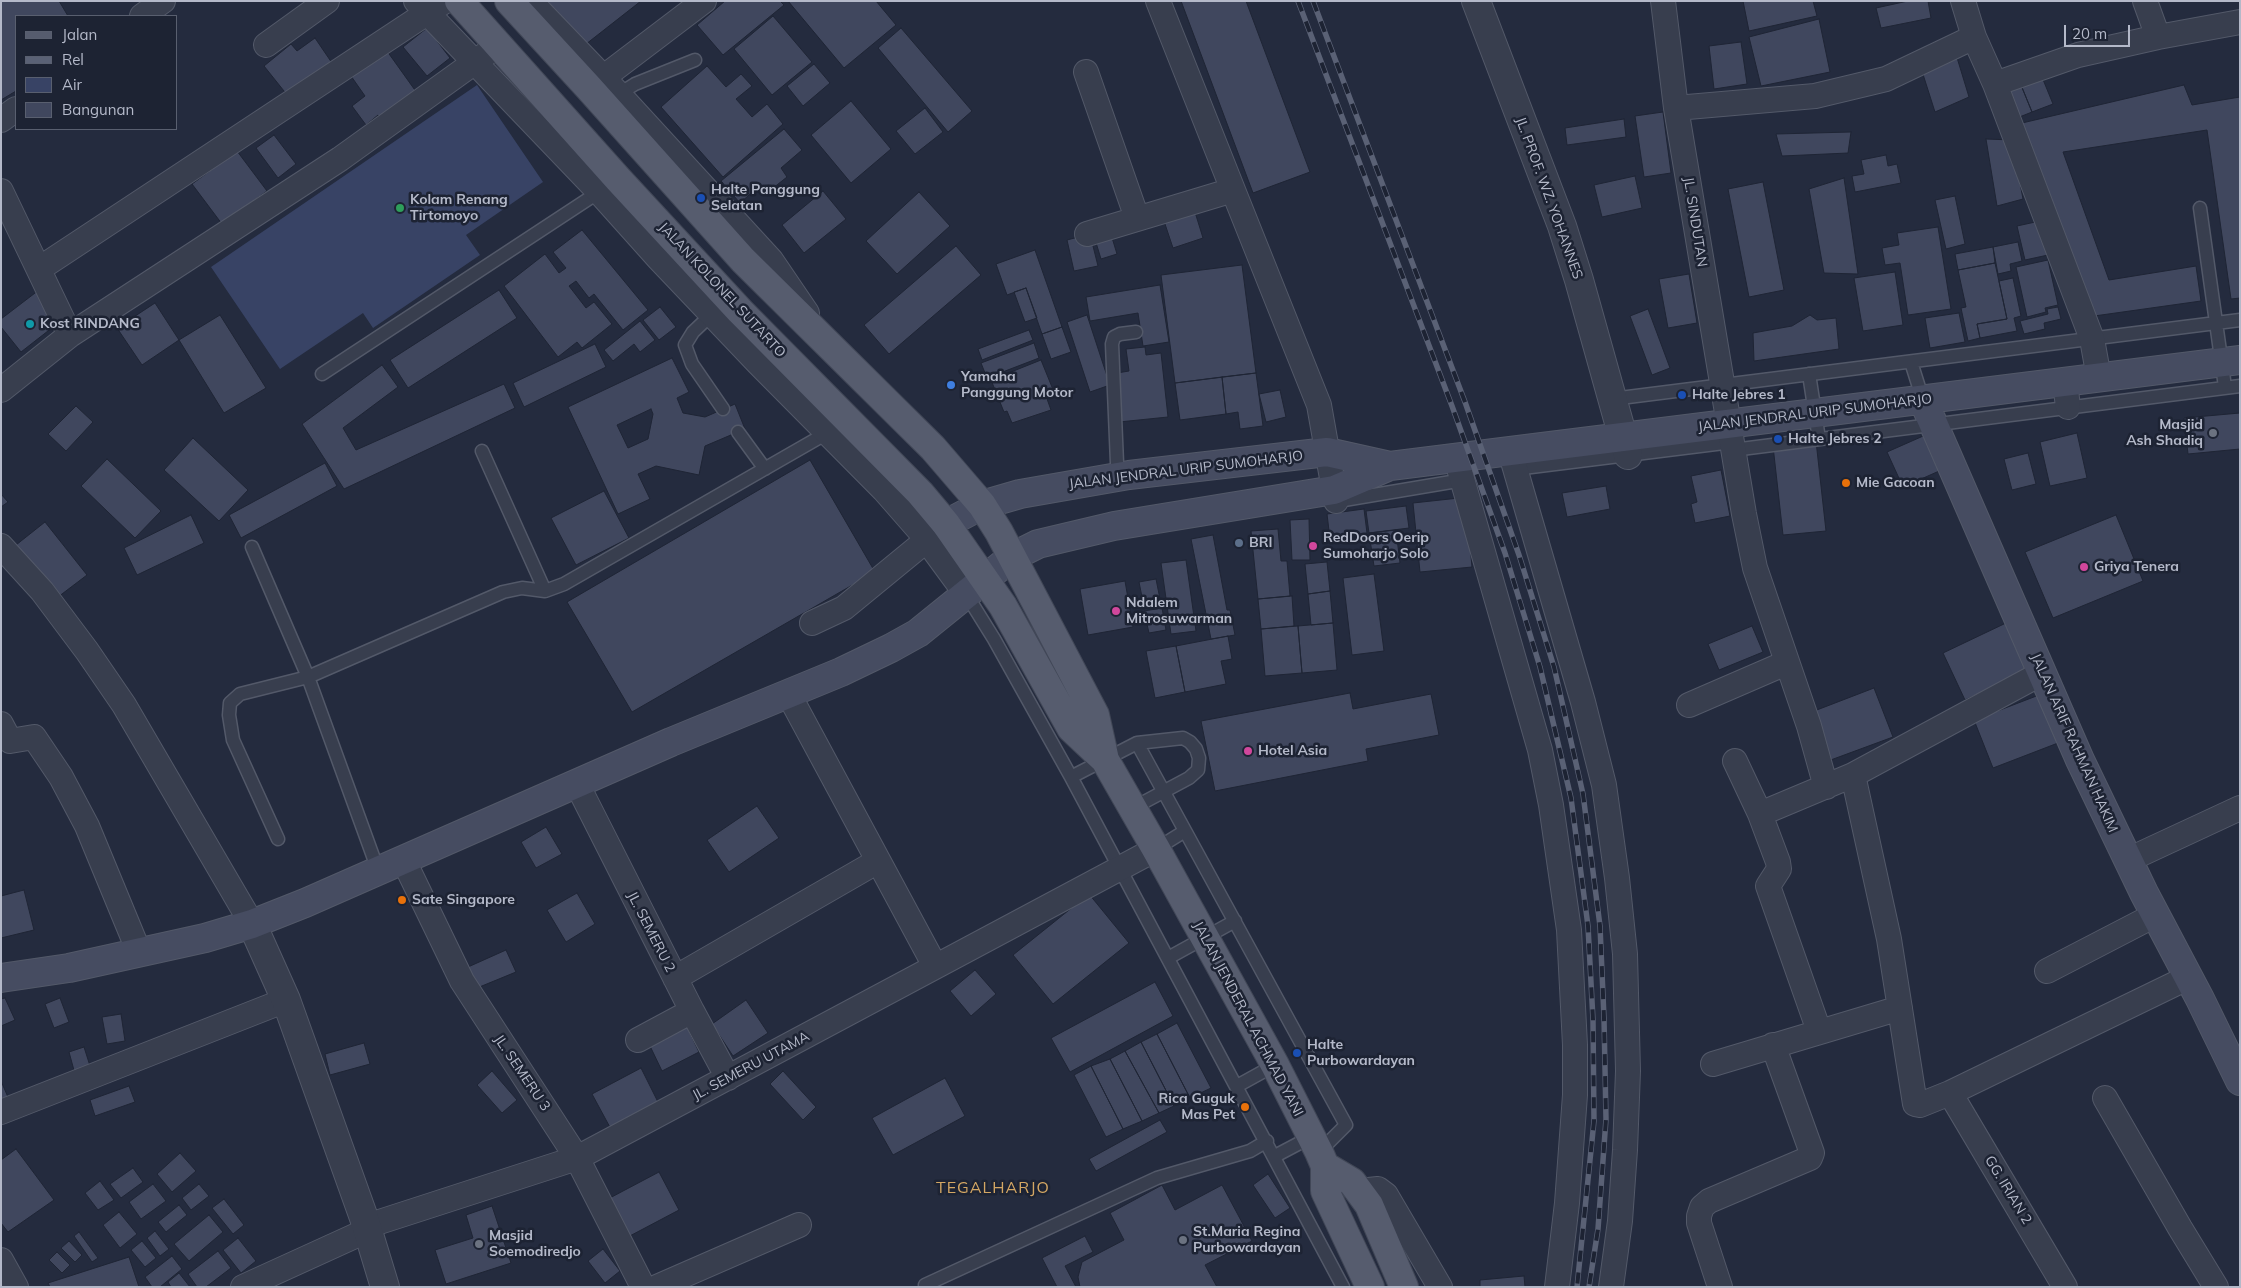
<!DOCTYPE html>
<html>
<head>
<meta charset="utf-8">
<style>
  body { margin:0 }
  #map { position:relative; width:2241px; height:1288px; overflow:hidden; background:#242b3e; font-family:Mulish,sans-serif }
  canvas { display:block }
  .frame { position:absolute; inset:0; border:2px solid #b4b9c9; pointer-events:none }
  .legend { position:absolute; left:15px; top:15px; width:162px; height:115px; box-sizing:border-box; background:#1d2333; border:1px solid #595f6f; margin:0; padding:6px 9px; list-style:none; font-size:15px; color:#b4b9c9 }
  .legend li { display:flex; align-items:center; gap:10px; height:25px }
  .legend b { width:25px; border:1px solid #595f6f }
  .scale { position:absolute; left:2064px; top:25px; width:66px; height:22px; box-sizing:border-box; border:2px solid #b4b9c9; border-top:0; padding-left:6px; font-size:15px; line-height:18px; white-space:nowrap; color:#b4b9c9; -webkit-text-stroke:4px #1d2333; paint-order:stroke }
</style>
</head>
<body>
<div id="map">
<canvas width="2241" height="1288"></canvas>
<div class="frame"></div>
<ul class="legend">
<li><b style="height:6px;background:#565c6e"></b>Jalan</li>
<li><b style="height:6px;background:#5a6175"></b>Rel</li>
<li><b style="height:14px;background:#384365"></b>Air</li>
<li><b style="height:14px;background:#40475e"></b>Bangunan</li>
</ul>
<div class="scale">20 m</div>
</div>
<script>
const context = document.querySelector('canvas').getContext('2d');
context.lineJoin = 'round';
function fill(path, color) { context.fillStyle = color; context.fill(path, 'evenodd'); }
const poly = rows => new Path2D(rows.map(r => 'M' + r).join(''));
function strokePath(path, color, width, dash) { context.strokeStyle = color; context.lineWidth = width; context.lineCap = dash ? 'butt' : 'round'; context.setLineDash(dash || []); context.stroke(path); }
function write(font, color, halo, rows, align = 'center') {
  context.font = font + ' Mulish,sans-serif'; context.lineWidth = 5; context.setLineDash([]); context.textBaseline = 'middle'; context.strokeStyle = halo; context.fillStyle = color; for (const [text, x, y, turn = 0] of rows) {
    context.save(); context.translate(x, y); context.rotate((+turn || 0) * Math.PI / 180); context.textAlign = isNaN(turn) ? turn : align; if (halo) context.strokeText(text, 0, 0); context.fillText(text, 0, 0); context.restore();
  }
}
fill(poly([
  [477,85,543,182,466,235,480,255,373,328,363,313,280,369,211,267]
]), '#384365');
const building = poly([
  [1,1,59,1,68,16,16,16,16,91,1,100,1,1],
  [546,1,641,1,581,48,546,1],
  [725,1,780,1,784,5,723,55,697,25,725,1],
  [788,1,876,1,896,25,844,68,788,1],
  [1181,1,1246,1,1310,172,1253,193,1181,1],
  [1743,1,1813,1,1817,16,1749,31,1743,1],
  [1908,1,1928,1,1931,18,1881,28,1876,8,1908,1],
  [773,16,812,62,772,95,734,49,773,16],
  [1819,19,1830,72,1761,86,1749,37,1819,19],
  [427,28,450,58,427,76,403,47,427,28],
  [901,28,972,111,948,132,878,48,901,28],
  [315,38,332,63,288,96,264,66,291,44,297,51,315,38],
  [1741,42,1747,84,1714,89,1709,46,1741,42],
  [387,51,417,93,380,118,378,115,366,125,352,106,365,96,351,76,387,51],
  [1955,51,1969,97,1935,112,1921,68,1955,51],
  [814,64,830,83,803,106,787,86,814,64],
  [707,66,726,87,741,74,752,86,736,99,752,117,767,104,783,124,723,177,661,107,707,66],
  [2042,77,2053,104,2032,112,2021,85,2042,77],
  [2021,85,2032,112,2017,118,2006,90,2021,85],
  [2184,85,2192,105,2240,97,2240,298,2231,299,2207,130,2063,152,2109,280,2196,266,2201,301,2087,317,2022,123,2184,85],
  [851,101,891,149,851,183,811,135,851,101],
  [925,108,943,132,915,154,896,131,925,108],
  [1663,112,1671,173,1644,177,1635,116,1663,112],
  [1624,119,1626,137,1567,145,1565,128,1624,119],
  [784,129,802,150,781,168,787,177,763,196,757,188,740,203,721,181,784,129],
  [1851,132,1848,153,1782,156,1776,134,1851,132],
  [274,135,296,164,278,178,256,148,274,135],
  [1986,139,2012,140,2023,199,1997,206,1986,139],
  [237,151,267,191,222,224,192,184,237,151],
  [1886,155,1888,166,1897,164,1901,183,1855,192,1852,176,1864,174,1861,160,1886,155],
  [1635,176,1642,208,1602,217,1594,185,1635,176],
  [1844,178,1858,274,1824,273,1809,189,1844,178],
  [1763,182,1784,290,1749,297,1728,189,1763,182],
  [823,191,846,219,804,253,782,225,823,191],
  [919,192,950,226,897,274,866,241,919,192],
  [1955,196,1965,244,1946,249,1935,200,1955,196],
  [1195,212,1203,238,1173,248,1164,221,1195,212],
  [2040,221,2048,255,2025,260,2017,226,2040,221],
  [1938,227,1951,309,1908,315,1900,263,1885,265,1882,248,1899,245,1897,233,1938,227],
  [582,230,648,310,623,330,594,294,589,298,576,281,569,286,586,308,594,302,612,324,582,348,577,342,558,357,504,286,545,254,559,273,566,268,553,252,582,230],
  [1110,231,1117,254,1101,259,1094,236,1110,231],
  [1090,234,1098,266,1074,271,1067,240,1090,234],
  [2018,242,2022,261,2010,264,2011,271,1998,274,1993,247,2018,242],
  [956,246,981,275,889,354,864,325,956,246],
  [1993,247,1995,263,1958,270,1955,254,1993,247],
  [1035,250,1062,327,1042,334,1026,288,1007,295,996,264,1035,250],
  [2048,260,2058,305,2045,308,2046,312,2027,317,2016,267,2048,260],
  [1995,263,2007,319,1977,324,1980,338,1968,341,1961,308,1966,307,1958,270,1995,263],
  [1242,265,1256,373,1175,383,1161,275,1242,265],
  [1895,272,1903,325,1863,331,1854,278,1895,272],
  [1689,274,1697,323,1668,328,1659,279,1689,274],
  [2013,278,2021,316,2014,318,2017,331,1980,338,1977,324,2007,319,1999,281,2013,278],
  [1160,285,1169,342,1143,346,1138,313,1090,321,1086,297,1160,285],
  [1026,288,1037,318,1025,322,1014,292,1026,288],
  [39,290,62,320,21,352,1,327,1,319,39,290],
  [499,290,517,318,408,388,390,360,499,290],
  [155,303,179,340,142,365,117,328,155,303],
  [660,307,676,327,659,340,643,320,660,307],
  [2058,307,2061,319,2044,323,2045,329,2024,334,2020,321,2048,314,2047,309,2058,307],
  [1648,309,1670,368,1652,375,1630,316,1648,309],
  [1959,313,1965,342,1930,348,1925,318,1959,313],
  [220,315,266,388,224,413,179,340,220,315],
  [1087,315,1110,385,1090,392,1067,322,1087,315],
  [1810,315,1817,320,1836,318,1839,349,1754,361,1753,333,1792,326,1810,315],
  [640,321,655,340,640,352,634,344,613,361,604,350,640,321],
  [1062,327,1071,352,1051,359,1042,334,1062,327],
  [1029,330,1033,340,982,360,978,349,1029,330],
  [1034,343,1039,358,987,378,981,363,1034,343],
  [595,344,606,367,524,407,513,383,595,344],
  [1145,347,1146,355,1161,353,1168,417,1119,422,1117,373,1129,371,1126,349,1145,347],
  [672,358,689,392,677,398,683,413,705,417,735,404,745,429,705,446,699,475,656,466,638,474,650,499,618,514,568,407,672,358],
  [651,409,653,414,648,439,628,448,617,425,651,409],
  [1041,360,1054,392,1046,396,1051,410,1012,423,1007,411,1004,412,991,380,1041,360],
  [382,365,398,387,343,428,356,450,504,384,515,408,344,489,302,424,382,365],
  [1256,373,1263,426,1240,429,1238,412,1226,414,1222,377,1256,373],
  [1222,377,1226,414,1180,420,1175,383,1222,377],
  [1280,390,1286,417,1266,422,1259,394,1280,390],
  [76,406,93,422,66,451,48,434,76,406],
  [2240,413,2240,449,2188,454,2184,418,2240,413],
  [1930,433,1946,468,1903,487,1887,452,1930,433],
  [2077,433,2087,478,2050,486,2040,442,2077,433],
  [193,438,248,490,219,521,164,470,193,438],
  [1816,441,1826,531,1783,535,1773,446,1816,441],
  [2028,453,2036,484,2012,490,2004,459,2028,453],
  [107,459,161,511,135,538,81,486,107,459],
  [810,460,875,572,632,712,567,602,810,460],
  [325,463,337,486,241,538,229,515,325,463],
  [1721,470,1730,516,1695,523,1691,504,1697,502,1691,476,1721,470],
  [1606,486,1610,509,1567,517,1562,493,1606,486],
  [604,491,629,538,576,565,551,518,604,491],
  [1,494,8,502,1,507,1,494],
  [1459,498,1466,503,1472,567,1420,572,1413,503,1459,498],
  [1406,506,1409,528,1369,533,1366,511,1406,506],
  [1364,509,1367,533,1330,539,1327,514,1364,509],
  [191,515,204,543,137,575,124,548,191,515],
  [2116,515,2143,581,2053,618,2025,552,2116,515],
  [1309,519,1310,560,1292,560,1290,520,1309,519],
  [45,522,87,575,58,597,16,545,45,522],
  [1278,529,1281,561,1287,561,1290,596,1258,599,1251,531,1278,529],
  [1396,530,1400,563,1374,566,1369,533,1396,530],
  [1213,535,1227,610,1230,610,1235,635,1211,639,1191,539,1213,535],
  [1186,560,1196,631,1171,634,1161,563,1186,560],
  [1327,562,1330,591,1308,594,1305,564,1327,562],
  [1374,574,1384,651,1352,655,1343,578,1374,574],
  [1156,579,1161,604,1144,607,1139,582,1156,579],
  [1125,581,1133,627,1088,635,1080,589,1125,581],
  [1330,591,1333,623,1311,625,1308,594,1330,591],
  [1292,596,1294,626,1261,629,1258,599,1292,596],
  [1162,608,1166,630,1149,633,1144,611,1162,608],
  [1333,623,1337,670,1302,673,1298,626,1333,623],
  [2006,623,2028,670,1965,700,1943,653,2006,623],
  [1298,626,1302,673,1265,676,1261,629,1298,626],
  [1752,626,1763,652,1719,670,1708,644,1752,626],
  [1228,636,1232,659,1221,661,1226,684,1185,692,1176,646,1228,636],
  [1176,646,1185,692,1155,698,1146,651,1176,646],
  [1874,688,1893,737,1828,761,1809,713,1874,688],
  [1350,693,1353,709,1431,694,1439,735,1366,749,1368,761,1215,791,1201,721,1350,693],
  [2039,695,2058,743,1993,768,1974,720,2039,695],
  [757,806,779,838,729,872,707,840,757,806],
  [546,827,562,854,536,868,521,842,546,827],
  [24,890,34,930,1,938,1,896,24,890],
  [577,893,595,924,566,942,547,910,577,893],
  [1089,894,1129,943,1053,1004,1013,955,1089,894],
  [506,950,516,972,477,988,468,967,506,950],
  [975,970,996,994,971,1016,950,991,975,970],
  [1155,982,1173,1016,1070,1072,1051,1038,1155,982],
  [5,998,15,1020,1,1026,1,999,5,998],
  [60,998,69,1022,54,1028,45,1004,60,998],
  [746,1000,768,1033,733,1056,712,1024,746,1000],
  [121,1014,125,1041,107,1044,102,1017,121,1014],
  [1177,1023,1211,1088,1190,1098,1157,1034,1177,1023],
  [687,1027,699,1052,662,1071,650,1046,687,1027],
  [1157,1034,1190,1098,1174,1106,1141,1042,1157,1034],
  [1141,1042,1174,1106,1159,1113,1125,1051,1141,1042],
  [364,1043,370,1064,330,1075,325,1054,364,1043],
  [84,1047,91,1069,75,1074,69,1052,84,1047],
  [1125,1051,1159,1113,1142,1121,1110,1059,1125,1051],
  [1110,1059,1142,1121,1123,1129,1091,1066,1110,1059],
  [1091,1066,1123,1129,1106,1137,1074,1075,1091,1066],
  [641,1068,660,1106,612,1131,592,1094,641,1068],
  [492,1071,517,1100,502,1113,477,1085,492,1071],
  [783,1071,816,1107,803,1120,770,1084,783,1071],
  [945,1078,965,1116,893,1155,872,1118,945,1078],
  [1,1081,11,1104,1,1107,1,1081],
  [129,1086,135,1102,95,1116,90,1100,129,1086],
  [1160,1120,1167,1132,1096,1171,1089,1159,1160,1120],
  [16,1149,54,1200,8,1232,1,1223,1,1160,16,1149],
  [180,1153,196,1171,172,1192,157,1174,180,1153],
  [133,1168,143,1182,121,1198,110,1184,133,1168],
  [659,1172,679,1210,626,1238,606,1200,659,1172],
  [1268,1174,1290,1208,1275,1218,1253,1185,1268,1174],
  [100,1181,114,1200,98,1210,85,1193,100,1181],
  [153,1184,166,1201,141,1219,129,1202,153,1184],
  [199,1184,209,1196,191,1210,182,1198,199,1184],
  [1162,1185,1175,1210,1222,1185,1252,1241,1205,1265,1217,1287,1080,1287,1078,1277,1082,1262,1124,1240,1110,1213,1162,1185],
  [224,1199,244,1225,233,1234,212,1208,224,1199],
  [179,1205,187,1215,166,1232,158,1222,179,1205],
  [492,1206,511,1263,446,1284,435,1250,473,1238,466,1215,492,1206],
  [119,1212,137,1234,120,1248,103,1225,119,1212],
  [209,1215,223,1232,189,1261,174,1244,209,1215],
  [155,1231,169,1249,160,1256,147,1238,155,1231],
  [79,1232,98,1258,92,1262,74,1236,79,1232],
  [1085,1236,1093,1252,1065,1266,1076,1287,1057,1287,1042,1258,1085,1236],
  [238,1238,256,1261,241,1273,223,1250,238,1238],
  [69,1241,82,1255,75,1262,61,1248,69,1241],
  [142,1241,156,1258,145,1267,131,1250,142,1241],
  [603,1249,620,1271,605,1283,588,1261,603,1249],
  [218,1251,231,1268,206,1287,197,1287,188,1274,218,1251],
  [57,1252,70,1265,62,1273,49,1260,57,1252],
  [172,1256,182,1269,160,1287,152,1287,145,1277,172,1256],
  [129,1257,139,1287,50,1287,48,1283,129,1257],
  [179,1273,190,1287,171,1287,168,1282,179,1273],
  [1524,1276,1525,1287,1480,1287,1480,1280,1524,1276]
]);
fill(building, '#40475e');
strokePath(building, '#1f2535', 1);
const service = poly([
  [616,96,635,84,695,60],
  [2200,208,2225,387],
  [712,314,693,332,685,345,692,364,723,409],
  [1911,362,1923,400],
  [322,374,602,190],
  [1809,374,1819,439],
  [1612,399,2240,320],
  [738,432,765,469],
  [1733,450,2240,386],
  [482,451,545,591],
  [1117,463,1112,344,1114,337,1120,334,1136,332],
  [1515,469,1732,442],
  [1332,502,1463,480],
  [252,547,308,677,378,870],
  [966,594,994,639,1071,777,1343,1287],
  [1071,777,1137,743,1346,1125,1319,1152],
  [1133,808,1189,778,1198,770,1199,758,1196,749,1190,742,1183,738,1137,743],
  [278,839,233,740,229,715,230,703,240,694,308,677,503,592,522,588,545,591,564,584,827,433],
  [1156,849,1185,831],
  [1168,958,1235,921],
  [1237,1086,1275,1065],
  [1275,1156,1311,1137],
  [925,1285,1157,1178,1250,1151,1267,1141]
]);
const minor = poly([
  [416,1,599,192,659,259,758,363,884,490,919,530,966,594],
  [530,1,603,77,771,260,807,313],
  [1663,1,1676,108,1744,514,1755,568,1809,726,1826,787],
  [1963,1,1974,37,1995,84,2092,339,2099,378],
  [2145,1,2158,37],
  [142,16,163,1],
  [266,45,327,1],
  [1086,72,1137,218],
  [1995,84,2078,55,2158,37,2240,22],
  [592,86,704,1],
  [1676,108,1815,96,1886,79,1974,37],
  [1,120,16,109],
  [1233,190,1319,405,1336,501],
  [1,191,70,335],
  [1087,234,1233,190,1158,1],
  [39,269,445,1],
  [2065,382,2068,407],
  [1,390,70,335,340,159,486,54],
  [1510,451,1583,702,1604,785,1617,878,1625,954,1628,1071,1625,1150,1620,1221,1611,1287],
  [1456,458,1540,750,1551,805,1569,930,1575,1045,1575,1095,1567,1203,1557,1287],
  [1,546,42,591,87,651,124,705,252,924],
  [812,623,844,608,939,530],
  [789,695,935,966],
  [1689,705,1786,663],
  [1,724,10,741,34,737,61,777,87,826,139,952],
  [1735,761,1760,814,1778,862,1779,869,1768,886,1819,1031],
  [1853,775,1889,939,1915,1104,1920,1105,1950,1093,2189,977],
  [577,784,692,1011,728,1078],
  [1760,814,1853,775,2042,673],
  [403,859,462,981,577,1158,643,1287],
  [2128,860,2240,808],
  [2047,971,2155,915],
  [675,978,878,861],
  [638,1040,692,1011],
  [1713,1064,1900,1008],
  [1950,1093,2065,1287],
  [2105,1098,2180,1228,2216,1287],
  [1,1112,286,1000],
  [1359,1191,1378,1189,1386,1195,1440,1287],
  [367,1226,577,1158,1156,849],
  [1,1260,16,1287],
  [243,1287,368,1230],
  [657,1287,799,1225],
  [1720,1287,1699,1223,1699,1216,1702,1207,1709,1201,1810,1158,1812,1153,1773,1045]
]);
const tertiary = poly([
  [1476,1,1562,226,1579,280,1628,455],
  [252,924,286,1000,364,1218,385,1287]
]);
const secondary = poly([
  [1923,400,2080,760,2144,893,2200,999,2240,1081],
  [946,524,982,505,1020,494,1129,475,1327,452,1390,466],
  [1,978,69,968,205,938,252,924,305,903,671,742,841,672,891,648,918,633,1012,557,1038,544,1114,526,1334,490,1390,466,2240,360]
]);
const primary = poly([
  [459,1,618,179,740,311,920,493,946,524,1003,606,1071,728,1105,760,1156,849,1275,1065,1319,1152,1325,1166,1325,1191,1370,1287],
  [509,1,589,88,743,260,933,448,982,505,999,532,1095,715,1105,760],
  [1325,1166,1352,1182,1369,1205,1404,1287]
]);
strokePath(service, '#535969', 15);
strokePath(minor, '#535969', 26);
strokePath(tertiary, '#535969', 30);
strokePath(secondary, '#535969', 30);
strokePath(primary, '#414757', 30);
strokePath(service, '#383e4e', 12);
strokePath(minor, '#383e4e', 24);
strokePath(tertiary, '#383e4e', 28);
strokePath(secondary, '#464c61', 28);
strokePath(primary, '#565c6e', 28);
const rail = poly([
  [1298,1,1452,406,1505,553,1540,667,1571,798,1588,926,1593,1020,1594,1121,1577,1287],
  [1313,1,1465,402,1519,555,1554,667,1583,794,1600,926,1604,1018,1606,1119,1598,1229,1589,1287]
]);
strokePath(rail, '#5a6175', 5.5);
strokePath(rail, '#1d2333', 4, [11]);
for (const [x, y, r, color] of [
  [701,198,5,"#1a4fb4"],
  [400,208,5,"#2e9e5b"],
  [30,324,5,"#0f9aa8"],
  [951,385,5,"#3f7fe0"],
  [1682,395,5,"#1a4fb4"],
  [2213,433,5,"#6b7280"],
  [1778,439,5,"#1a4fb4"],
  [1846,483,5,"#e8710a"],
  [1239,543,5,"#5c6f8a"],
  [1313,546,5,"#d1479c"],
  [2084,567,5,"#d1479c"],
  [1116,611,5,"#d1479c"],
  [1248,751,5,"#d1479c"],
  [402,900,5,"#e8710a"],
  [1297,1053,5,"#1a4fb4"],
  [1245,1107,5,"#e8710a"],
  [1183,1240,5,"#6b7280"],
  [479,1244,5,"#6b7280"]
]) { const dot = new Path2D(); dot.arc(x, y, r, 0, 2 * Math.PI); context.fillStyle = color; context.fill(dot); strokePath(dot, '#1d2333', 2); }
write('bold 14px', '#b4b9c9', '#1d2333', [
  ["Halte Panggung",711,190],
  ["Selatan",711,206],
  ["Kolam Renang",410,200],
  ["Tirtomoyo",410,216],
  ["Kost RINDANG",40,324],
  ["Yamaha",961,377],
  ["Panggung Motor",961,393],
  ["Halte Jebres 1",1692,395],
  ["Masjid",2203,425,"right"],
  ["Ash Shadiq",2203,441,"right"],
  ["Halte Jebres 2",1788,439],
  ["Mie Gacoan",1856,483],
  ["RedDoors Oerip",1323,538],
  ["Sumoharjo Solo",1323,554],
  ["BRI",1249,543],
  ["Griya Tenera",2094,567],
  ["Ndalem",1126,603],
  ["Mitrosuwarman",1126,619],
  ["Hotel Asia",1258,751],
  ["Sate Singapore",412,900],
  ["Halte",1307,1045],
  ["Purbowardayan",1307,1061],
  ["Rica Guguk",1235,1099,"right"],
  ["Mas Pet",1235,1115,"right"],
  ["St.Maria Regina",1193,1232],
  ["Purbowardayan",1193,1248],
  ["Masjid",489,1236],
  ["Soemodiredjo",489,1252]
], 'left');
write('14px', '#b4b9c9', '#1d2333', [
  ["JL. PROF. WZ. YOHANNES",1549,198,70],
  ["JL. SINDUTAN",1695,222,81],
  ["JALAN KOLONEL SUTARTO",722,290,47],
  ["JALAN JENDRAL URIP SUMOHARJO",1815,413,-7],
  ["JALAN JENDRAL URIP SUMOHARJO",1186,470,-7],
  ["JALAN ARIF RAHMAN HAKIM",2074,743,66],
  ["JL. SEMERU 2",651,932,63],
  ["JALAN JENDERAL ACHMAD YANI",1248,1019,62],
  ["JL. SEMERU UTAMA",751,1066,-28],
  ["JL. SEMERU 3",522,1073,56],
  ["GG. IRIAN 2",2008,1190,59]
]);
context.letterSpacing = '1px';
write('16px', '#d4a764', '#1d2333', [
  ["TEGALHARJO",993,1188]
]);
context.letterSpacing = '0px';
</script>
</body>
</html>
